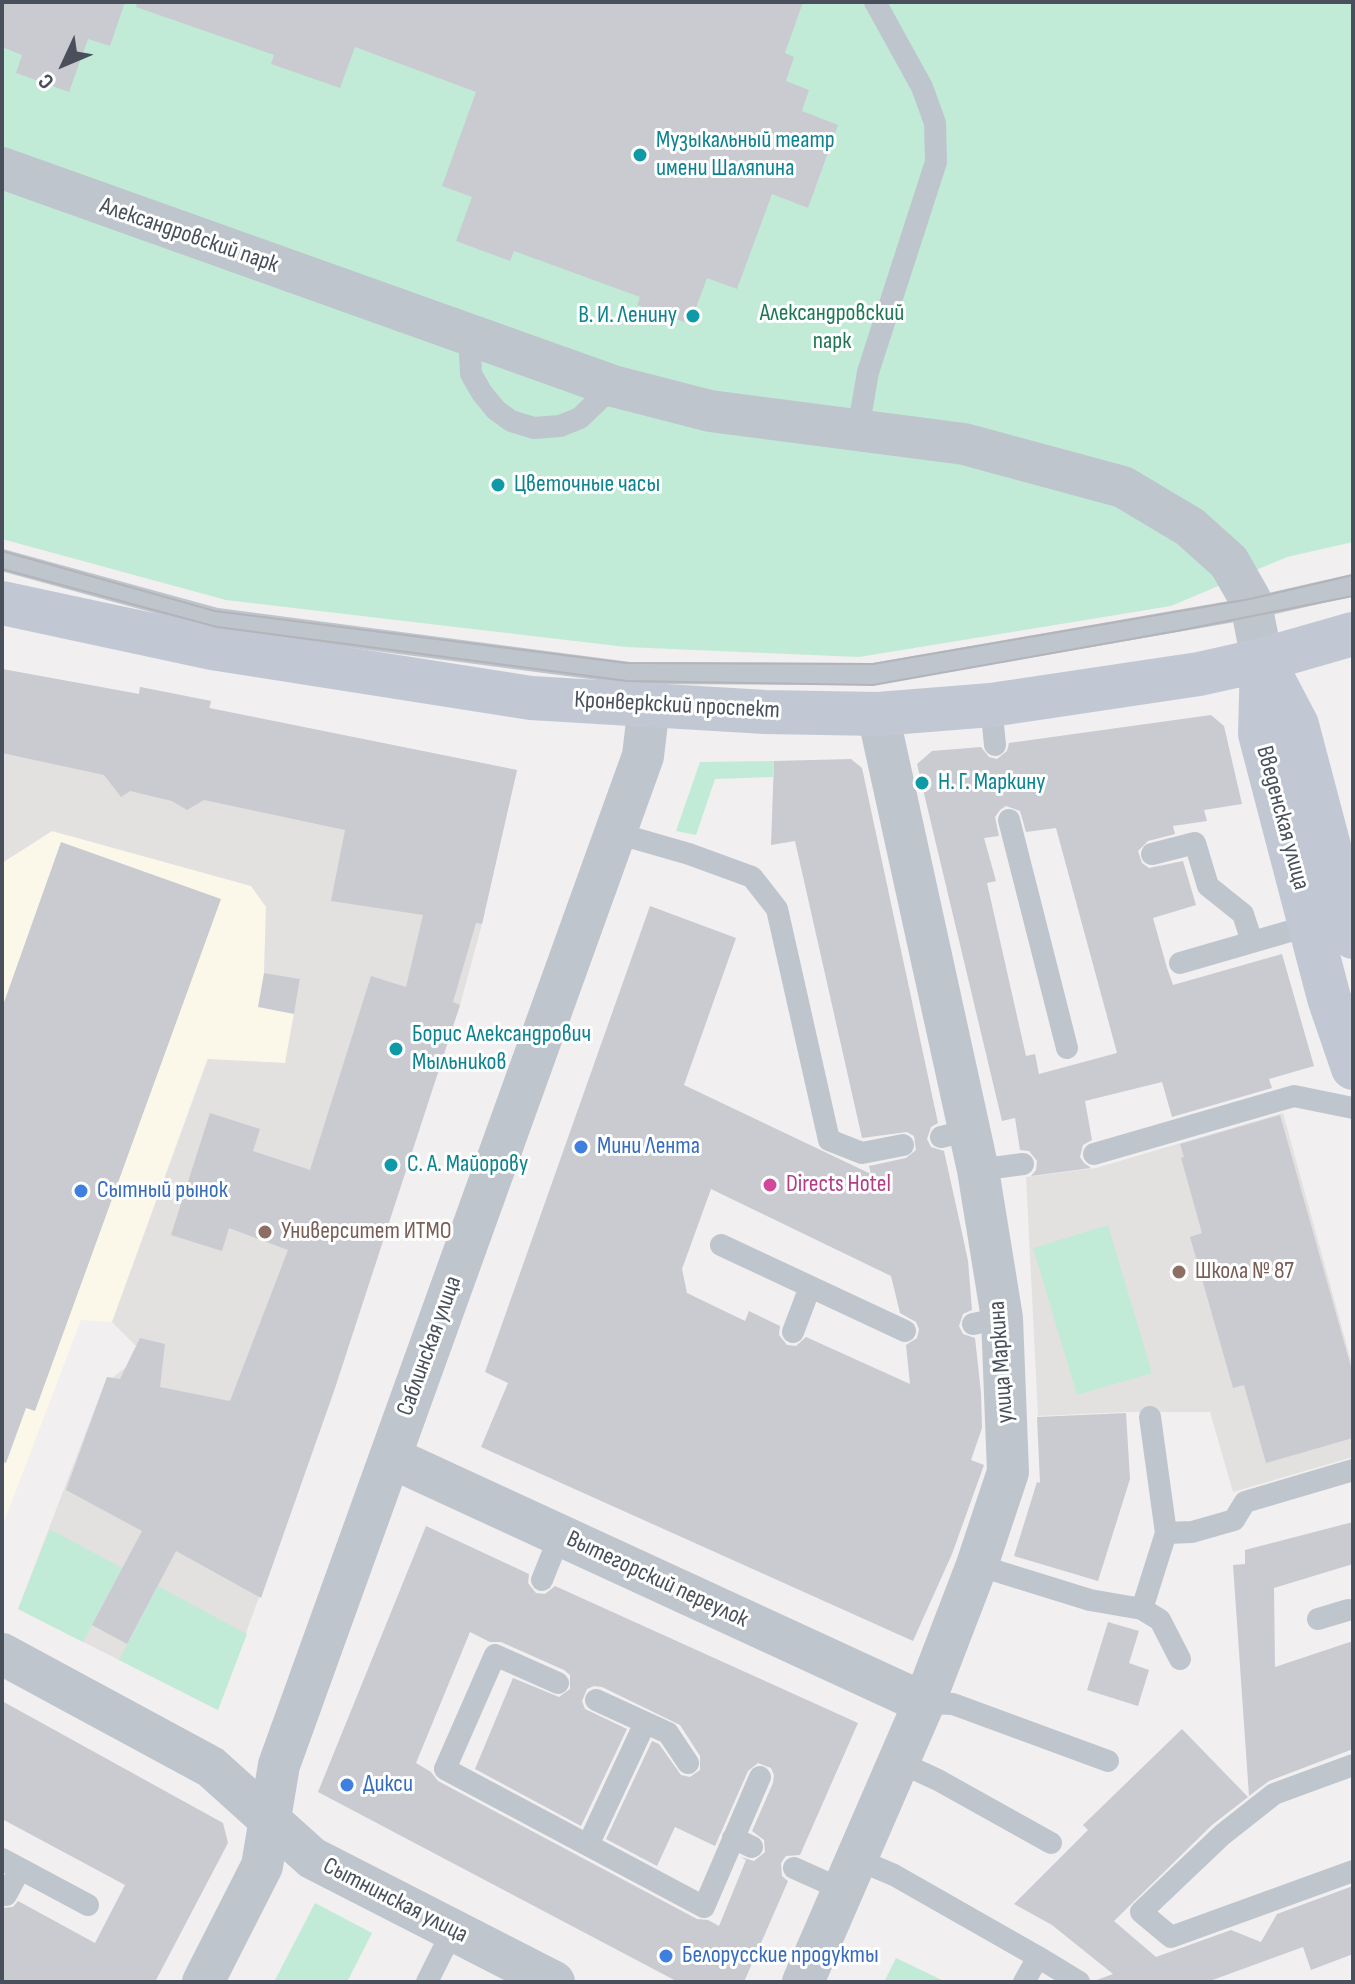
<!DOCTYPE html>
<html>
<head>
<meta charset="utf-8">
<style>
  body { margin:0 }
  #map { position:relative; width:1355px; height:1984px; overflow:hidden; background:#f1efef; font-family:"Sofia Sans Condensed",sans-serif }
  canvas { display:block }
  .frame { position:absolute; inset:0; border:4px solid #49505b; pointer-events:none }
  .north { position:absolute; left:24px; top:24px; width:80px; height:80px; -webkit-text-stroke:6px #fff; paint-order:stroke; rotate:226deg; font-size:22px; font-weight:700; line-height:32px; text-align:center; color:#49505b }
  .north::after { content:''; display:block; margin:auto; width:28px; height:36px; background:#49505b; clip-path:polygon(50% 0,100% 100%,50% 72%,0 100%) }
</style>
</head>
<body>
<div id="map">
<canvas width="1355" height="1984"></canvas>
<div class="frame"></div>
<div class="north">С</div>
</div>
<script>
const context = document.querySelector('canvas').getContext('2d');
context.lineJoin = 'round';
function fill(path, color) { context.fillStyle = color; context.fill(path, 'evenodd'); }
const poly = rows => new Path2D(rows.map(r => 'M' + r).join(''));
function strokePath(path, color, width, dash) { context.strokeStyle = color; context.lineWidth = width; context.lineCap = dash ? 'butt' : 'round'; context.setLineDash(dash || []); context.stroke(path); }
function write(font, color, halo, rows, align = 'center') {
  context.font = font + ' "Sofia Sans Condensed",sans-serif'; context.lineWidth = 6; context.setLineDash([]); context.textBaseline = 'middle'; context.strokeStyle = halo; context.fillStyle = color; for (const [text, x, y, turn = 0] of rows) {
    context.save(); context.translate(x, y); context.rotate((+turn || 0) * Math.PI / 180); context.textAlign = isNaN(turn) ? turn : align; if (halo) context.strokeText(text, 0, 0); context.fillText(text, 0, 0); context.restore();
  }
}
fill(poly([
  [52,831,251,886,266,907,264,972,300,979,285,1063,207,1059,112,1322,81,1320,2,1527,2,863]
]), '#fbf8ea');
fill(poly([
  [2,669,139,694,140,687,211,701,210,708,517,770,482,924,460,1005,334,1391,218,1710,18,1609,107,1377,112,1378,126,1367,136,1346,112,1322,208,1059,285,1063,300,980,264,973,266,907,251,886,52,831,2,863],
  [1283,1113,1353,1368,1353,1457,1233,1492,1210,1412,1126,1412,1038,1416,1026,1177,1096,1168]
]), '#e2e1e0');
fill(poly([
  [2,2,1353,2,1353,542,1287,557,1171,606,859,657,626,647,226,600,2,539],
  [774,761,773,777,715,779,696,835,676,831,700,762],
  [1108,1225,1152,1373,1077,1395,1033,1248],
  [50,1529,122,1568,83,1642,18,1609],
  [158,1586,247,1634,218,1710,119,1660],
  [315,1903,372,1933,347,1982,274,1982],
  [896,1958,946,1982,884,1982]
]), '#c1ebd7');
fill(poly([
  [2,2,125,2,110,46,88,39,69,92,16,73,22,55,2,47],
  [137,2,803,2,785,53,794,57,786,81,809,90,802,111,838,125,808,208,772,194,737,289,707,278,690,324,637,305,640,297,514,251,510,261,456,241,472,197,442,186,476,92,355,47,340,88,271,64,274,55,136,7],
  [2,669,139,694,140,687,211,701,209,708,517,770,482,924,476,923,453,1002,460,1005,334,1391,261,1598,176,1551,127,1644,92,1625,142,1531,66,1490,107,1377,120,1379,140,1338,165,1344,160,1387,230,1401,288,1250,229,1228,222,1251,171,1235,210,1113,260,1129,253,1151,310,1170,371,976,406,987,423,915,331,901,345,830,204,800,187,810,172,801,130,791,121,797,104,775,2,753],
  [1211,715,1224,726,1242,804,1204,810,1207,821,1173,826,1175,834,1148,841,1138,851,1142,863,1149,868,1183,861,1196,905,1153,918,1167,968,1173,985,1282,954,1314,1066,1269,1079,1272,1088,1172,1117,1162,1082,1085,1101,1092,1140,1083,1145,1080,1157,1084,1163,1091,1168,1031,1176,1036,1170,1037,1161,1029,1151,1020,1150,1015,1118,1002,1121,917,764,932,751,981,747,989,757,997,759,1007,751,1009,743],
  [1006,806,1020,811,1026,832,1056,828,1117,1053,1039,1074,1035,1054,1026,1056,987,883,996,881,984,838,999,836,995,817,1000,810],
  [851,759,862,768,938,1123,931,1127,927,1139,931,1147,944,1151,961,1228,968,1261,972,1310,963,1314,959,1326,963,1334,975,1338,981,1393,982,1428,971,1460,984,1465,952,1554,913,1641,481,1447,508,1383,485,1372,650,906,736,938,684,1085,871,1174,869,1166,906,1158,916,1150,914,1136,907,1132,862,1138,795,841,771,845,774,761],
  [711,1189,891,1276,900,1313,916,1322,919,1329,917,1338,906,1345,910,1384,806,1337,796,1346,787,1345,779,1335,780,1326,749,1311,745,1321,687,1293,682,1269],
  [61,842,221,899,35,1411,26,1408,6,1463,2,1462,2,1008],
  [264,973,300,979,294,1014,258,1007],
  [1280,1115,1353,1374,1353,1438,1266,1463,1244,1385,1233,1388,1190,1237,1202,1233,1181,1158,1184,1157,1180,1144],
  [1126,1413,1130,1479,1098,1581,1014,1556,1037,1482,1040,1483,1037,1417],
  [1353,1522,1353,1564,1274,1588,1275,1667,1353,1641,1353,1749,1269,1781,1249,1796,1233,1565,1245,1564,1245,1550],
  [426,1526,529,1574,528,1583,536,1593,545,1594,555,1586,858,1723,800,1855,786,1856,781,1863,782,1876,788,1881,744,1982,678,1982,318,1792],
  [470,1632,490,1642,501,1642,564,1670,570,1675,570,1689,559,1697,513,1678,475,1769,581,1826,627,1729,585,1709,582,1701,587,1689,594,1686,602,1687,680,1725,700,1756,700,1770,690,1777,681,1775,659,1744,652,1741,606,1839,657,1866,675,1827,715,1846,748,1771,758,1763,771,1768,774,1775,773,1783,752,1831,764,1840,765,1852,754,1861,741,1857,746,1860,719,1926,708,1920,697,1919,438,1781,431,1772,416,1763],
  [1108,1622,1139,1631,1129,1663,1149,1670,1138,1706,1087,1690],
  [2,1701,223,1823,228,1843,155,1982,2,1982,2,1908,13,1907,18,1901,95,1943,125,1885,2,1819],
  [1182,1729,1248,1797,1212,1825,1114,1921,1156,1957,1231,1930,1261,1942,1277,1914,1353,1886,1353,1954,1311,1970,1303,1947,1207,1982,1098,1982,1097,1980,1113,1974,1052,1925,1014,1904,1088,1830,1083,1825]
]), '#c9cbd1');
strokePath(poly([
  [469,333,471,374,482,393,496,410,511,421,534,428,560,426,580,418,613,386],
  [858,430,868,372,936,162,935,123,922,87,875,2],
  [2,560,217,619,629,673,873,674,1252,608,1353,585],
  [991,705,995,745],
  [1009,820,1067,1048],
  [616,833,689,854,752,877,777,909,829,1140,862,1153,903,1145],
  [1152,854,1195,843,1208,886,1243,914,1252,942],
  [1180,963,1311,925],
  [941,1137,971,1130],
  [1094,1154,1294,1096,1353,1108],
  [978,1170,1023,1164],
  [721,1245,905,1331],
  [973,1324,1002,1318],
  [793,1332,810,1287],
  [1166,1533,1192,1532,1234,1520,1245,1502,1353,1470],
  [977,1565,1090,1600,1142,1609,1160,1620,1180,1659],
  [542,1580,560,1535],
  [1142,1609,1166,1533,1150,1417],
  [1318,1619,1348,1610],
  [558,1683,495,1655,445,1769,704,1907,760,1777],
  [596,1700,668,1733,688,1763],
  [924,1703,953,1704,1108,1761],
  [899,1762,938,1780,1051,1843],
  [1353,1765,1274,1794,1222,1835,1141,1912,1171,1937,1353,1871],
  [733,1838,752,1847],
  [588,1845,645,1723],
  [2,1859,88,1905],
  [856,1859,894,1875,1038,1957,1024,1982],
  [794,1868,843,1890],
  [6,1895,20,1869],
  [1038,1957,1079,1982],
  [427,1982,453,1930]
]), '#bfc5cd', 22);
strokePath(poly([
  [2,168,613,386,710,411,964,444,1123,487,1190,527,1229,562,1250,599,1262,660],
  [390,1457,924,1703],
  [2,1654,211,1767,312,1858,554,1982],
  [203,1982,262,1866,279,1765,643,756,649,705],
  [803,1982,924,1703,977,1565,1008,1472,1002,1318,978,1170,878,714]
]), '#bfc5cd', 42);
strokePath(poly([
  [2,603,212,648,531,698,765,712,878,714,991,705,1199,674,1262,660,1353,634],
  [1262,660,1260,734,1329,998,1353,1068],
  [1264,662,1297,725,1353,937]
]), '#c1c8d4', 44);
strokePath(poly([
  [2,551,215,611,626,663,873,664,1250,599,1353,575],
  [2,569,217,627,627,681,873,685,1182,630,1353,596]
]), '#b2b4b9', 2);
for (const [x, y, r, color] of [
  [640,155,8,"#0f9aa8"],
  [693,316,8,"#0f9aa8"],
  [498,485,8,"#0f9aa8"],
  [922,783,8,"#0f9aa8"],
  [396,1049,8,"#0f9aa8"],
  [581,1147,8,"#3f7fe0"],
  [391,1165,8,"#0f9aa8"],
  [770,1185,8,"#d1479c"],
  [81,1191,8,"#3f7fe0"],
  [265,1232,8,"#8d6e63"],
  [1179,1272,8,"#8d6e63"],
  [347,1785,8,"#3f7fe0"],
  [666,1956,8,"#3f7fe0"]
]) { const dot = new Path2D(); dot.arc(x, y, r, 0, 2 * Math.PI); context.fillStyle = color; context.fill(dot); strokePath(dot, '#fff', 3); }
write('24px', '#0d838f', '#fff', [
  ["Музыкальный театр",656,141],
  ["имени Шаляпина",656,169],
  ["В. И. Ленину",677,316,"right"],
  ["Цветочные часы",514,485],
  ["Н. Г. Маркину",938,783],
  ["Борис Александрович",412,1035],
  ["Мыльников",412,1063],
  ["С. А. Майорову",407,1165]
], 'left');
write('24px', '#49505b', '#fff', [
  ["Александровский парк",189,236,19],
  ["Кронверкский проспект",677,706,3],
  ["Введенская улица",1282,818,75],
  ["Саблинская улица",430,1346,-70],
  ["улица Маркина",1002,1362,-94],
  ["Вытегорский переулок",657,1580,25],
  ["Сытнинская улица",395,1901,27]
]);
write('24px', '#1f7756', '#fff', [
  ["Александровский",832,314],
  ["парк",832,342]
]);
write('24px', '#366cbe', '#fff', [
  ["Мини Лента",597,1147],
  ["Сытный рынок",97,1191],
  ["Дикси",363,1785],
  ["Белорусские продукты",682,1956]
], 'left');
write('24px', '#b23c85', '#fff', [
  ["Directs Hotel",786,1185]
], 'left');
write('24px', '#785e54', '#fff', [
  ["Университет ИТМО",281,1232],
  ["Школа № 87",1195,1272]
], 'left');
</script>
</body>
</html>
